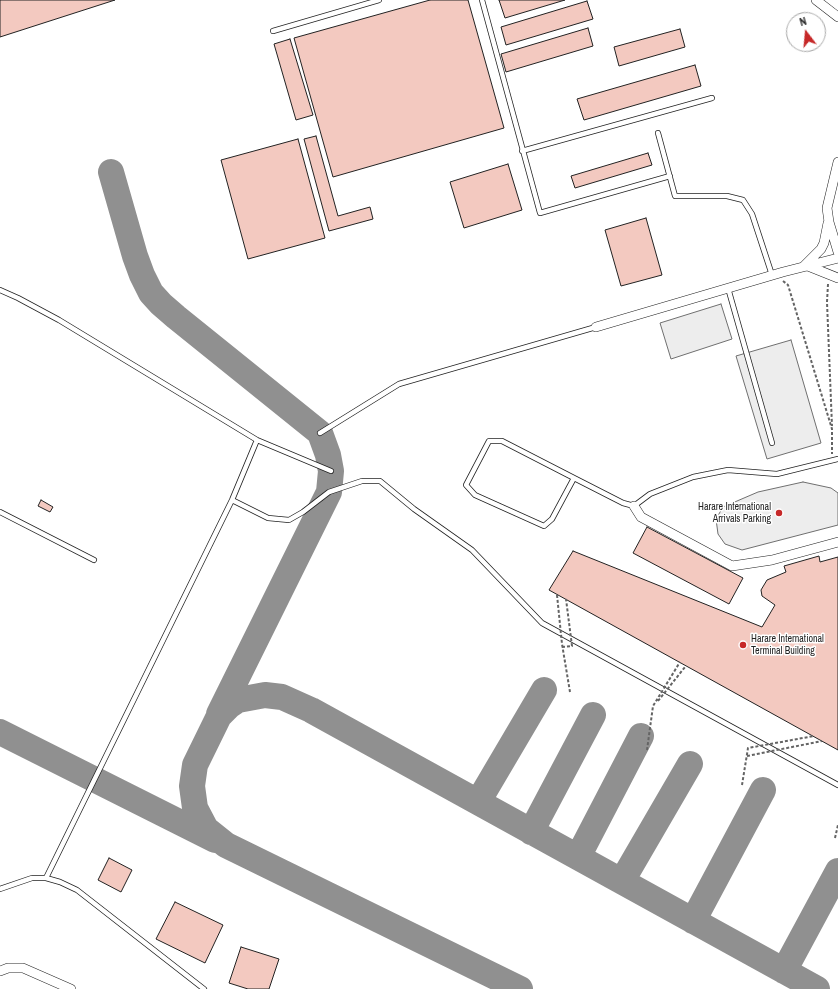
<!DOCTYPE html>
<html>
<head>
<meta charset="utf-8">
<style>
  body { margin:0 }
  #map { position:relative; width:838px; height:989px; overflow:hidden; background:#fff; font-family:"Archivo Narrow",sans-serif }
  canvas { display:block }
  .north { position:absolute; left:786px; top:12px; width:40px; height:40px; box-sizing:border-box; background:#fff; border:1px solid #a7a7a7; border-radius:50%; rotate:344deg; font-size:11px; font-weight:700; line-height:16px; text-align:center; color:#222 }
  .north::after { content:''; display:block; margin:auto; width:14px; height:18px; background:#c62828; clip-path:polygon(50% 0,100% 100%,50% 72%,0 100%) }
</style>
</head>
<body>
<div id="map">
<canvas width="838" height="989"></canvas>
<div class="north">N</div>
</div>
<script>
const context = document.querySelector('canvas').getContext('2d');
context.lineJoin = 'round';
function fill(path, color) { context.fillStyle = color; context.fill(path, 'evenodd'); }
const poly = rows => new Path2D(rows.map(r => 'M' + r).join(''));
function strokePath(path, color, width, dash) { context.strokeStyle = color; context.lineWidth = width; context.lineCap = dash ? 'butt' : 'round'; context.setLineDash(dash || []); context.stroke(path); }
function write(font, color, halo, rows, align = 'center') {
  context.font = font + ' "Archivo Narrow",sans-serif'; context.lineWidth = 3; context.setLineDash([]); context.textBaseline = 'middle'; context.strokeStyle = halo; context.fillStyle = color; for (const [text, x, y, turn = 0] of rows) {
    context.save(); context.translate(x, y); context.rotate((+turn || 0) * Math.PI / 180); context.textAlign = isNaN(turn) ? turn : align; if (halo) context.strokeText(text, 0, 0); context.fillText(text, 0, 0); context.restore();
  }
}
const parking = poly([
  [721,304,732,339,671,359,660,323,721,304],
  [791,340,821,443,767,459,736,356,791,340],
  [803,482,831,488,838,493,838,525,742,550,725,544,718,534,716,519,723,507,758,492,803,482]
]);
fill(parking, '#ededed');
strokePath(parking, '#6f6f6f', 1);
strokePath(poly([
  [111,172,135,256,142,275,151,293,161,304,176,317,320,433,328,455,331,471,329,492,219,714],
  [0,732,215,840],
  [478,802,544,690],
  [531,832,593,715],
  [578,857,641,736],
  [622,881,690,764],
  [693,921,763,790],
  [784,971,838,871],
  [520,989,226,845,206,829,195,808,192,786,195,765,219,716,229,706,238,700,265,695,282,697,311,710,817,989]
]), '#909090', 26);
const building = poly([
  [0,0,115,0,0,37,0,0],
  [430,0,468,0,504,128,333,177,294,38,430,0],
  [499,0,565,0,505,18,499,0],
  [587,1,593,19,506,45,501,27,587,1],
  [588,28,593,46,506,72,501,54,588,28],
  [680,29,685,47,619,66,614,47,680,29],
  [290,39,313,115,296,120,274,44,290,39],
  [695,65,701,86,584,120,577,99,695,65],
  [316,136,338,216,370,207,373,219,329,231,304,139,316,136],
  [298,139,325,238,248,259,221,160,298,139],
  [648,153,652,165,575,188,571,176,648,153],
  [508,164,522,210,464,228,450,182,508,164],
  [646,218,662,275,621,286,605,230,646,218],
  [41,500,53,507,50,512,38,506,41,500],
  [647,527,743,578,729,604,633,553,647,527],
  [573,551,762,627,775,605,762,596,761,590,767,580,786,572,784,566,819,556,820,562,838,557,838,750,549,590,573,551],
  [109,858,132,870,121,892,98,880,109,858],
  [175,902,223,925,205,963,156,939,175,902],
  [241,947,279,959,269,989,248,989,229,983,241,947]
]);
fill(building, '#f3c9c0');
strokePath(building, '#222', 1);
const lane = poly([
  [482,0,540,213,670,176],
  [273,31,379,0],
  [658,133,675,196,727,196,743,200,752,214,772,275],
  [522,151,712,98],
  [728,288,772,443],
  [0,290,18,298,59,320,257,440,331,471],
  [320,433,399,384,596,327],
  [574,478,552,519,544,526,475,495,466,485,489,441,502,441,574,478,623,503,634,506,650,494,693,477,728,470,777,474,838,459],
  [232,500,268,518,289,520,303,512,329,492,362,481,380,481,414,509,472,550,542,623,838,785],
  [0,512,94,560],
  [46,878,232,500,257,440],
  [0,889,32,878,46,878,60,882,77,890,204,989]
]);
const street = poly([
  [816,0,838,17],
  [838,162,827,208,829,222,838,252],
  [804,266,821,249,824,243,828,223],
  [808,266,838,278],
  [596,327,783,272,838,258],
  [634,506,641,517,732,566,772,560,838,542],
  [0,971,8,968,23,968,71,989]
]);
strokePath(lane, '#222', 6);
strokePath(street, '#222', 10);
strokePath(poly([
  [783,281,788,285,832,429,832,454],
  [828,284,827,302,832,426],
  [835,838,838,825]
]), '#646464', 2, [3, 2]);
strokePath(lane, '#fff', 4.5);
strokePath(street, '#fff', 9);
strokePath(poly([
  [557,595,562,644,570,692],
  [562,647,572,646,566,599],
  [658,701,685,667],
  [647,750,653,706,680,662],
  [747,756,822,741],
  [742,785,748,748,814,736]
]), '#646464', 2, [3, 2]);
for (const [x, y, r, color] of [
  [779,513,4,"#c62828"],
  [743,645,4,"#c62828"]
]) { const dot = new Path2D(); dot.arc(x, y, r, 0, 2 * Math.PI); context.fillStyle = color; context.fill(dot); strokePath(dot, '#fff', 1.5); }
write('10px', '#222', '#fff', [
  ["Harare International",771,507],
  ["Arrivals Parking",771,519],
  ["Harare International",751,639,"left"],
  ["Terminal Building",751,651,"left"]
], 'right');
</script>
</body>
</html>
